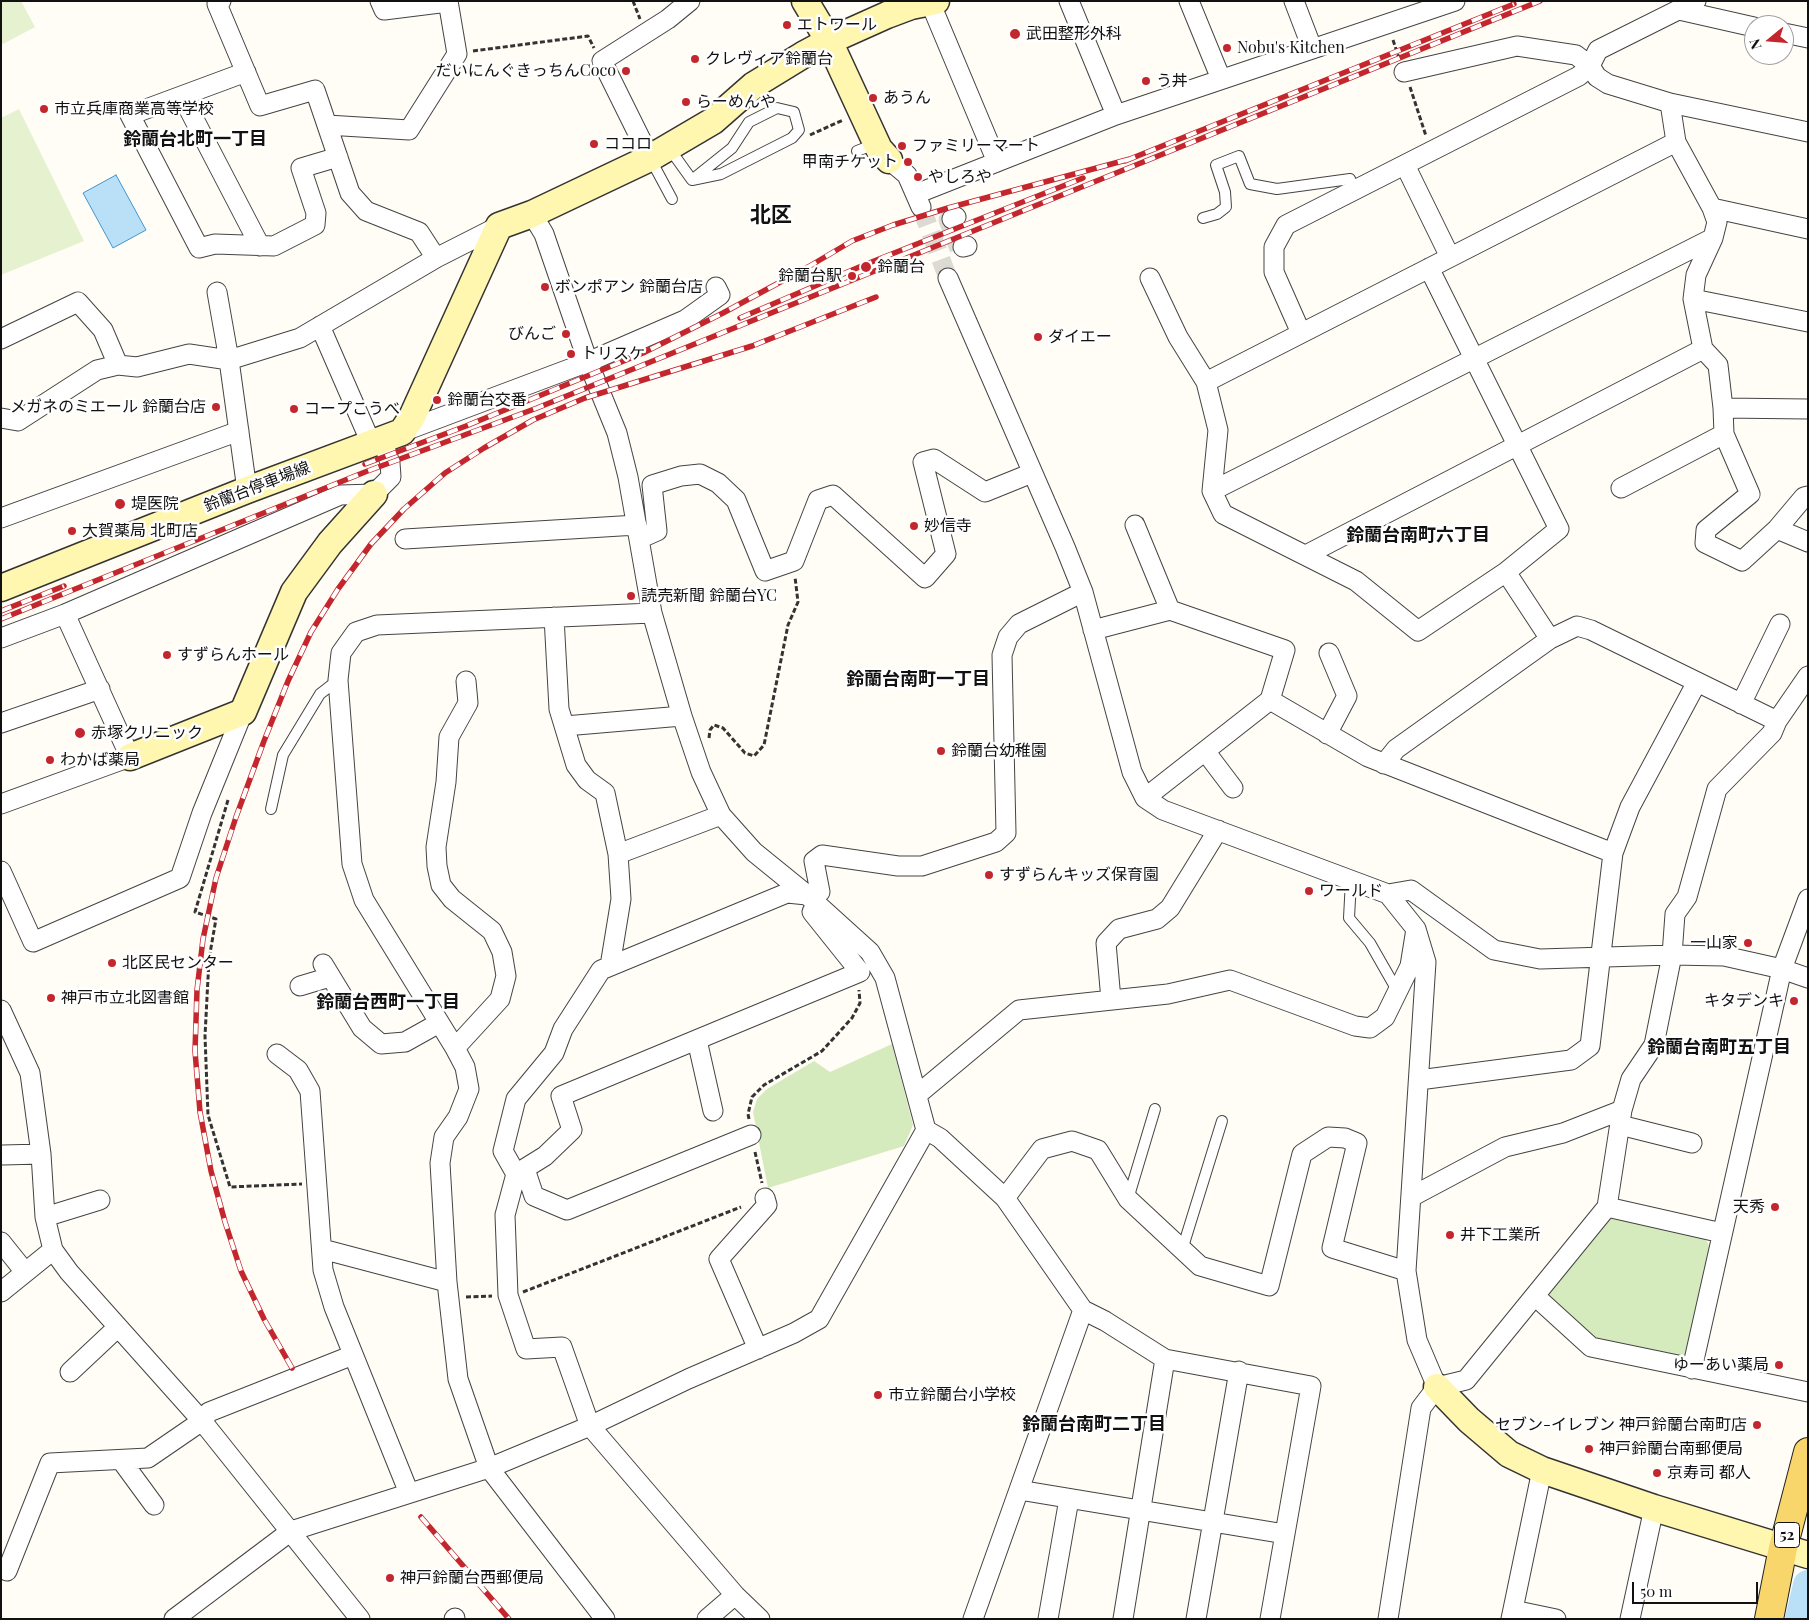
<!DOCTYPE html>
<html>
<head>
<meta charset="utf-8">
<style>
  body { margin:0 }
  #map { position:relative; width:1809px; height:1620px; overflow:hidden; background:#fffdf5; font-family:"Playfair Display",serif }
  canvas { display:block }
  .frame { position:absolute; inset:0; border:2px solid #111; pointer-events:none }
  .north { position:absolute; left:1744px; top:15px; width:50px; height:50px; box-sizing:border-box; background:#fff; border:1px solid #a0a0a0; border-radius:50%; rotate:253deg; font-size:14px; font-weight:700; line-height:20px; text-align:center; color:#111 }
  .north::after { content:''; display:block; margin:auto; width:18px; height:22px; background:#c4262e; clip-path:polygon(50% 0,100% 100%,50% 72%,0 100%) }
  .scale { position:absolute; left:1632px; top:1582px; width:126px; height:22px; box-sizing:border-box; border:2px solid #111; border-top:0; padding-left:6px; font-size:15px; line-height:18px; white-space:nowrap; color:#111; -webkit-text-stroke:4px #fff; paint-order:stroke }
</style>
</head>
<body>
<div id="map">
<canvas width="1809" height="1620"></canvas>
<div class="frame"></div>
<div class="north">N</div>
<div class="scale">50 m</div>
</div>
<script>
const context = document.querySelector('canvas').getContext('2d');
context.lineJoin = 'round';
function fill(path, color) { context.fillStyle = color; context.fill(path, 'evenodd'); }
const poly = rows => new Path2D(rows.map(r => 'M' + r).join(''));
function strokePath(path, color, width, dash) { context.strokeStyle = color; context.lineWidth = width; context.lineCap = dash ? 'butt' : 'round'; context.setLineDash(dash || []); context.stroke(path); }
function write(font, color, halo, rows, align = 'center') {
  context.font = font + ' "Playfair Display","Noto Sans JP",serif'; context.lineWidth = 5; context.setLineDash([]); context.textBaseline = 'middle'; context.strokeStyle = halo; context.fillStyle = color; for (const [text, x, y, turn = 0] of rows) {
    context.save(); context.translate(x, y); context.rotate((+turn || 0) * Math.PI / 180); context.textAlign = isNaN(turn) ? turn : align; if (halo) context.strokeText(text, 0, 0); context.fillText(text, 0, 0); context.restore();
  }
}
fill(poly([
  [892,1044,913,1125,904,1146,768,1188,753,1112,757,1099,767,1089,814,1061,830,1072],
  [1617,1215,1702,1233,1711,1249,1686,1354,1677,1360,1590,1338,1552,1302,1548,1291,1605,1220]
]), '#d5ebbd');
fill(poly([
  [1,1,21,1,35,27,1,45],
  [19,109,84,241,1,275,1,118]
]), '#e6f2cf');
const water = poly([
  [116,175,146,230,113,248,83,193,116,175]
]);
fill(water, '#b9e0f7');
strokePath(water, '#3f96cf', 1);
strokePath(poly([
  [1800,1619,1808,1585]
]), '#b9e0f7', 30);
strokePath(poly([
  [921,207,948,278],
  [956,217,948,220,959,249]
]), '#dbdad3', 19, [19, 9]);
const lane = poly([
  [669,148,692,180,732,148,749,122,777,108,794,112,799,130,792,138,721,174,692,180],
  [857,151,875,144],
  [650,158,672,199],
  [1203,218,1217,214,1226,207,1225,192,1216,165,1239,156,1250,184,1277,189,1350,179,1355,190],
  [271,809,283,755,320,694,338,680],
  [1351,880,1349,918,1370,943,1398,992],
  [1128,1199,1155,1109],
  [1182,1250,1222,1121]
]);
const street = poly([
  [221,1,217,4,260,106,315,90,350,193,366,211,419,232,436,258],
  [380,1,384,10,448,2],
  [1069,1,1116,115],
  [1189,1,1221,79],
  [1294,1,1312,48],
  [930,2,997,162],
  [1679,10,1754,27],
  [1784,33,1808,38],
  [246,72,130,115,199,248,215,244,274,246,315,225,316,213,301,168,338,157],
  [1404,72,1517,46,1576,55,1590,66,1597,77,1608,84,1670,103,1808,132],
  [182,96,260,246],
  [1670,103,1676,142,1712,208,1717,222,1713,238,1696,275,1693,299,1703,349,1718,365,1723,408,1724,434,1750,494,1706,530,1705,543,1742,561,1777,529,1804,497,1808,496],
  [327,125,409,130,457,54,448,1],
  [650,158,602,61,668,19,690,1],
  [889,160,907,175,921,207],
  [1405,165,1450,257],
  [916,194,1116,115,1455,1],
  [1712,208,1808,229],
  [532,214,544,234,588,362,617,433,628,477,652,613,682,716,701,772,721,815,754,852,807,895,870,952,885,978,926,1130,940,1138,1005,1198,1083,1310,1105,1321,1165,1359,1311,1386,1270,1619],
  [952,219,956,217],
  [963,247,967,246],
  [948,278,1065,547,1083,592,1132,772,1145,798,1163,810,1388,894,1411,890,1494,950,1540,959,1672,955,1724,956,1782,969,1808,978],
  [1150,278,1178,337,1206,382,1218,430,1212,491,1223,514,1356,581,1418,631,1506,572,1559,529,1429,268],
  [217,292,229,360,247,490],
  [1693,299,1808,322],
  [320,326,371,443],
  [1301,333,1274,272,1274,247,1286,225,1579,76,1590,66,1598,50,1696,1],
  [1,339,78,302,103,330,118,365,137,367,189,354,229,360,300,338,436,258,499,226],
  [1206,382,1676,142],
  [1723,408,1808,409],
  [1,418,18,421,97,370,118,365],
  [402,432,588,362,685,320,720,295,716,287],
  [1621,488,1724,434],
  [1212,491,1713,238],
  [1,518,239,431],
  [1135,525,1170,610],
  [1777,529,1808,542],
  [405,539,637,525],
  [639,539,657,531,652,485,681,476,700,474,718,483,736,500,765,571,794,561,818,500,833,495,925,578,946,554,923,462,934,459,985,492,1032,473],
  [1306,555,1703,349],
  [1506,572,1550,639],
  [554,617,559,709,576,765,587,780,605,793,618,854,621,899,610,966],
  [1093,630,1170,610,1285,650,1270,700,1145,798],
  [1,638,65,614,340,495,374,494,391,477,390,463,382,439],
  [1270,700,1368,757,1613,853],
  [1741,704,1780,624],
  [1,723,100,689],
  [565,726,682,716],
  [1327,734,1347,696,1329,653],
  [1205,751,1233,788],
  [1384,764,1396,749,1550,639,1577,626,1591,630,1777,721],
  [1,804,130,757,65,614],
  [618,854,721,815],
  [1,871,33,942,180,878,202,813,243,712],
  [1388,894,1416,929,1426,962,1406,1271,1417,1340,1437,1387],
  [323,964,362,1028,381,1044,405,1042,439,1023],
  [300,986,330,977],
  [1111,1000,1106,943,1119,929,1157,919,1170,908,1218,830],
  [1,1010,30,1073,41,1154,45,1217,53,1250,69,1272,202,1421,360,1619],
  [697,1040,713,1111],
  [455,1048,500,999,506,976,502,952,492,931,452,899,441,885,437,866,436,847,446,782,449,737,468,703,466,681],
  [277,1054,298,1070,310,1091,323,1270,334,1307,409,1493],
  [1419,1080,1571,1060,1590,1046,1613,853,1630,807,1697,682],
  [917,1095,1019,1010,1168,994,1230,980,1355,1026,1370,1028,1385,1017,1410,966,1416,929],
  [1620,1125,1692,1143],
  [3,1155,41,1154],
  [525,1169,534,1196,567,1210,751,1135],
  [516,1174,545,1156,572,1130,561,1096,860,972,812,912],
  [1411,1197,1505,1147,1563,1133,1622,1110],
  [1005,1198,1042,1149,1072,1141,1098,1150,1128,1199,1200,1266,1269,1286,1302,1154,1328,1137,1345,1138,1357,1143,1332,1248,1406,1271],
  [1607,1207,1722,1233],
  [45,1217,100,1200],
  [1,1242,25,1272],
  [322,1249,447,1282],
  [1,1292,53,1250],
  [1535,1296,1591,1347,1808,1392],
  [758,1349,719,1259,767,1205,765,1198],
  [1692,1369,1782,969,1808,899],
  [70,1372,118,1327],
  [121,1460,154,1505],
  [1019,1490,1285,1534],
  [7,1571,50,1463,148,1458,202,1421,209,1412,353,1355],
  [1513,1610,1556,1619],
  [174,1619,291,1531,489,1468,590,1426,688,1379,794,1333,819,1319,926,1130],
  [454,1619,455,1618],
  [605,1619,489,1468,458,1379,447,1282,440,1163,444,1137,458,1117,469,1089,465,1067,455,1048,364,900,352,864,338,680,341,653,356,632,377,625,652,613],
  [707,1619,735,1595],
  [760,1619,735,1595,590,1426,562,1347,526,1349,508,1295,505,1215,516,1174,503,1151,516,1099,554,1053,563,1029,601,970,787,893,807,895,820,892,814,861,822,855,898,866,922,866,996,842,1006,833,1002,655,1008,637,1019,624,1083,592],
  [973,1619,1083,1310],
  [1048,1619,1069,1499],
  [1123,1619,1165,1359],
  [1196,1619,1239,1371],
  [1388,1619,1421,1408,1437,1387,1466,1380,1607,1207,1622,1110,1631,1079,1654,1045,1672,955,1675,914,1687,897,1717,789,1772,733,1777,721,1808,676],
  [1511,1619,1542,1470],
  [1630,1619,1654,1508]
]);
const secondary = poly([
  [805,1,829,41,879,149,889,160],
  [1,588,247,490,402,432,412,417,499,226,532,214,650,158,713,121,754,85,803,55,829,41,887,15,911,6,936,1],
  [130,757,243,712,294,592,330,543,374,494],
  [1437,1387,1469,1420,1509,1454,1542,1470,1654,1508,1808,1555]
]);
const primary = poly([
  [1769,1619,1783,1548,1808,1452]
]);
strokePath(lane, '#444', 12);
strokePath(street, '#444', 21);
strokePath(secondary, '#333', 29);
strokePath(primary, '#222', 30);
strokePath(poly([
  [633,1,640,19],
  [1393,40,1399,58],
  [473,51,588,36,594,48],
  [1410,87,1426,136],
  [810,135,843,120],
  [709,738,710,730,714,725,723,728,745,753,754,756,764,745,788,625,798,602,795,577],
  [228,800,195,912,216,919,209,959,205,1036,208,1115,230,1187,302,1184],
  [749,1119,748,1114,752,1097,764,1085,822,1051,852,1018,860,1003,859,990],
  [755,1152,762,1183],
  [523,1292,741,1207],
  [466,1297,492,1296]
]), '#333', 3, [5, 2.5]);
strokePath(lane, '#fff', 10);
strokePath(street, '#fff', 19);
strokePath(secondary, '#fff6b0', 26);
strokePath(primary, '#f9d66b', 28);
const rail = poly([
  [1125,161,1514,4],
  [740,318,864,265,1083,178],
  [365,464,466,426,643,353,723,313,808,267,852,241,893,225,948,208,1130,159],
  [1,611,64,586],
  [1,619,365,472,537,408,1540,1],
  [292,1368,264,1319,241,1271,225,1222,211,1171,200,1112,195,1051,197,990,203,939,216,878,236,817,264,741,288,681,311,632,338,589,371,544,404,509,445,473,484,448,533,420,585,398,752,346,876,297],
  [421,1517,509,1619]
]);
strokePath(rail, '#c4262e', 5.5);
strokePath(rail, '#fff', 4, [11]);
for (const [x, y, r, color] of [
  [787,25,5,"#c4262e"],
  [1015,34,6,"#c4262e"],
  [1227,48,5,"#c4262e"],
  [695,59,5,"#c4262e"],
  [626,71,5,"#c4262e"],
  [1146,81,5,"#c4262e"],
  [873,98,5,"#c4262e"],
  [686,102,5,"#c4262e"],
  [44,109,5,"#c4262e"],
  [594,144,5,"#c4262e"],
  [902,146,5,"#c4262e"],
  [908,162,5,"#c4262e"],
  [918,177,5,"#c4262e"],
  [866,267,6,"#c4262e"],
  [852,276,5,"#c4262e"],
  [545,287,5,"#c4262e"],
  [566,334,5,"#c4262e"],
  [1038,337,5,"#c4262e"],
  [571,354,5,"#c4262e"],
  [437,400,5,"#c4262e"],
  [216,407,5,"#c4262e"],
  [294,409,5,"#c4262e"],
  [120,504,6,"#c4262e"],
  [914,526,5,"#c4262e"],
  [72,531,5,"#c4262e"],
  [631,596,5,"#c4262e"],
  [167,655,5,"#c4262e"],
  [80,733,6,"#c4262e"],
  [941,751,5,"#c4262e"],
  [50,760,5,"#c4262e"],
  [989,875,5,"#c4262e"],
  [1309,891,5,"#c4262e"],
  [1748,943,5,"#c4262e"],
  [112,963,5,"#c4262e"],
  [51,998,5,"#c4262e"],
  [1794,1001,5,"#c4262e"],
  [1775,1207,5,"#c4262e"],
  [1450,1235,5,"#c4262e"],
  [1779,1365,5,"#c4262e"],
  [878,1395,5,"#c4262e"],
  [1757,1425,5,"#c4262e"],
  [1589,1449,5,"#c4262e"],
  [1657,1473,5,"#c4262e"],
  [390,1578,5,"#c4262e"]
]) { const dot = new Path2D(); dot.arc(x, y, r, 0, 2 * Math.PI); context.fillStyle = color; context.fill(dot); strokePath(dot, '#fff', 2); }
for (const [x, y, w] of [
  [1787,1535,25]
]) { const box = new Path2D(); box.roundRect(x - w / 2, y - 12.5, w, 25, 4); context.fillStyle = '#fff'; context.fill(box); strokePath(box, '#111', 1); }
write('bold 15px', '#111', null, [
  ["52",1787,1535]
]);
write('16px', '#111', '#fff', [
  ["エトワール",797,25],
  ["武田整形外科",1026,34],
  ["Nobu's Kitchen",1237,48],
  ["クレヴィア鈴蘭台",705,59],
  ["だいにんぐきっちんCoco",616,71,"right"],
  ["う丼",1156,81],
  ["あうん",883,98],
  ["らーめんや",696,102],
  ["市立兵庫商業高等学校",54,109],
  ["ココロ",604,144],
  ["ファミリーマート",912,146],
  ["甲南チケット",898,162,"right"],
  ["やしろや",928,177],
  ["鈴蘭台",877,267],
  ["鈴蘭台駅",842,276,"right"],
  ["ボンポアン 鈴蘭台店",555,287],
  ["びんご",556,334,"right"],
  ["ダイエー",1048,337],
  ["トリスケ",581,354],
  ["鈴蘭台交番",447,400],
  ["メガネのミエール 鈴蘭台店",206,407,"right"],
  ["コープこうべ",304,409],
  ["堤医院",131,504],
  ["妙信寺",924,526],
  ["大賀薬局 北町店",82,531],
  ["読売新聞 鈴蘭台YC",641,596],
  ["すずらんホール",177,655],
  ["赤塚クリニック",91,733],
  ["鈴蘭台幼稚園",951,751],
  ["わかば薬局",60,760],
  ["すずらんキッズ保育園",999,875],
  ["ワールド",1319,891],
  ["一山家",1738,943,"right"],
  ["北区民センター",122,963],
  ["神戸市立北図書館",61,998],
  ["キタデンキ",1784,1001,"right"],
  ["天秀",1765,1207,"right"],
  ["井下工業所",1460,1235],
  ["ゆーあい薬局",1769,1365,"right"],
  ["市立鈴蘭台小学校",888,1395],
  ["セブン-イレブン 神戸鈴蘭台南町店",1747,1425,"right"],
  ["神戸鈴蘭台南郵便局",1599,1449],
  ["京寿司 都人",1667,1473],
  ["神戸鈴蘭台西郵便局",400,1578]
], 'left');
write('16px', '#111', '#fff', [
  ["鈴蘭台停車場線",257,487,-21]
]);
write('bold 18px', '#111', '#fff', [
  ["鈴蘭台北町一丁目",195,139],
  ["鈴蘭台南町六丁目",1418,535],
  ["鈴蘭台南町一丁目",918,679],
  ["鈴蘭台西町一丁目",388,1002],
  ["鈴蘭台南町五丁目",1719,1047],
  ["鈴蘭台南町二丁目",1094,1424]
]);
write('bold 21px', '#111', '#fff', [
  ["北区",771,215]
]);
</script>
</body>
</html>
